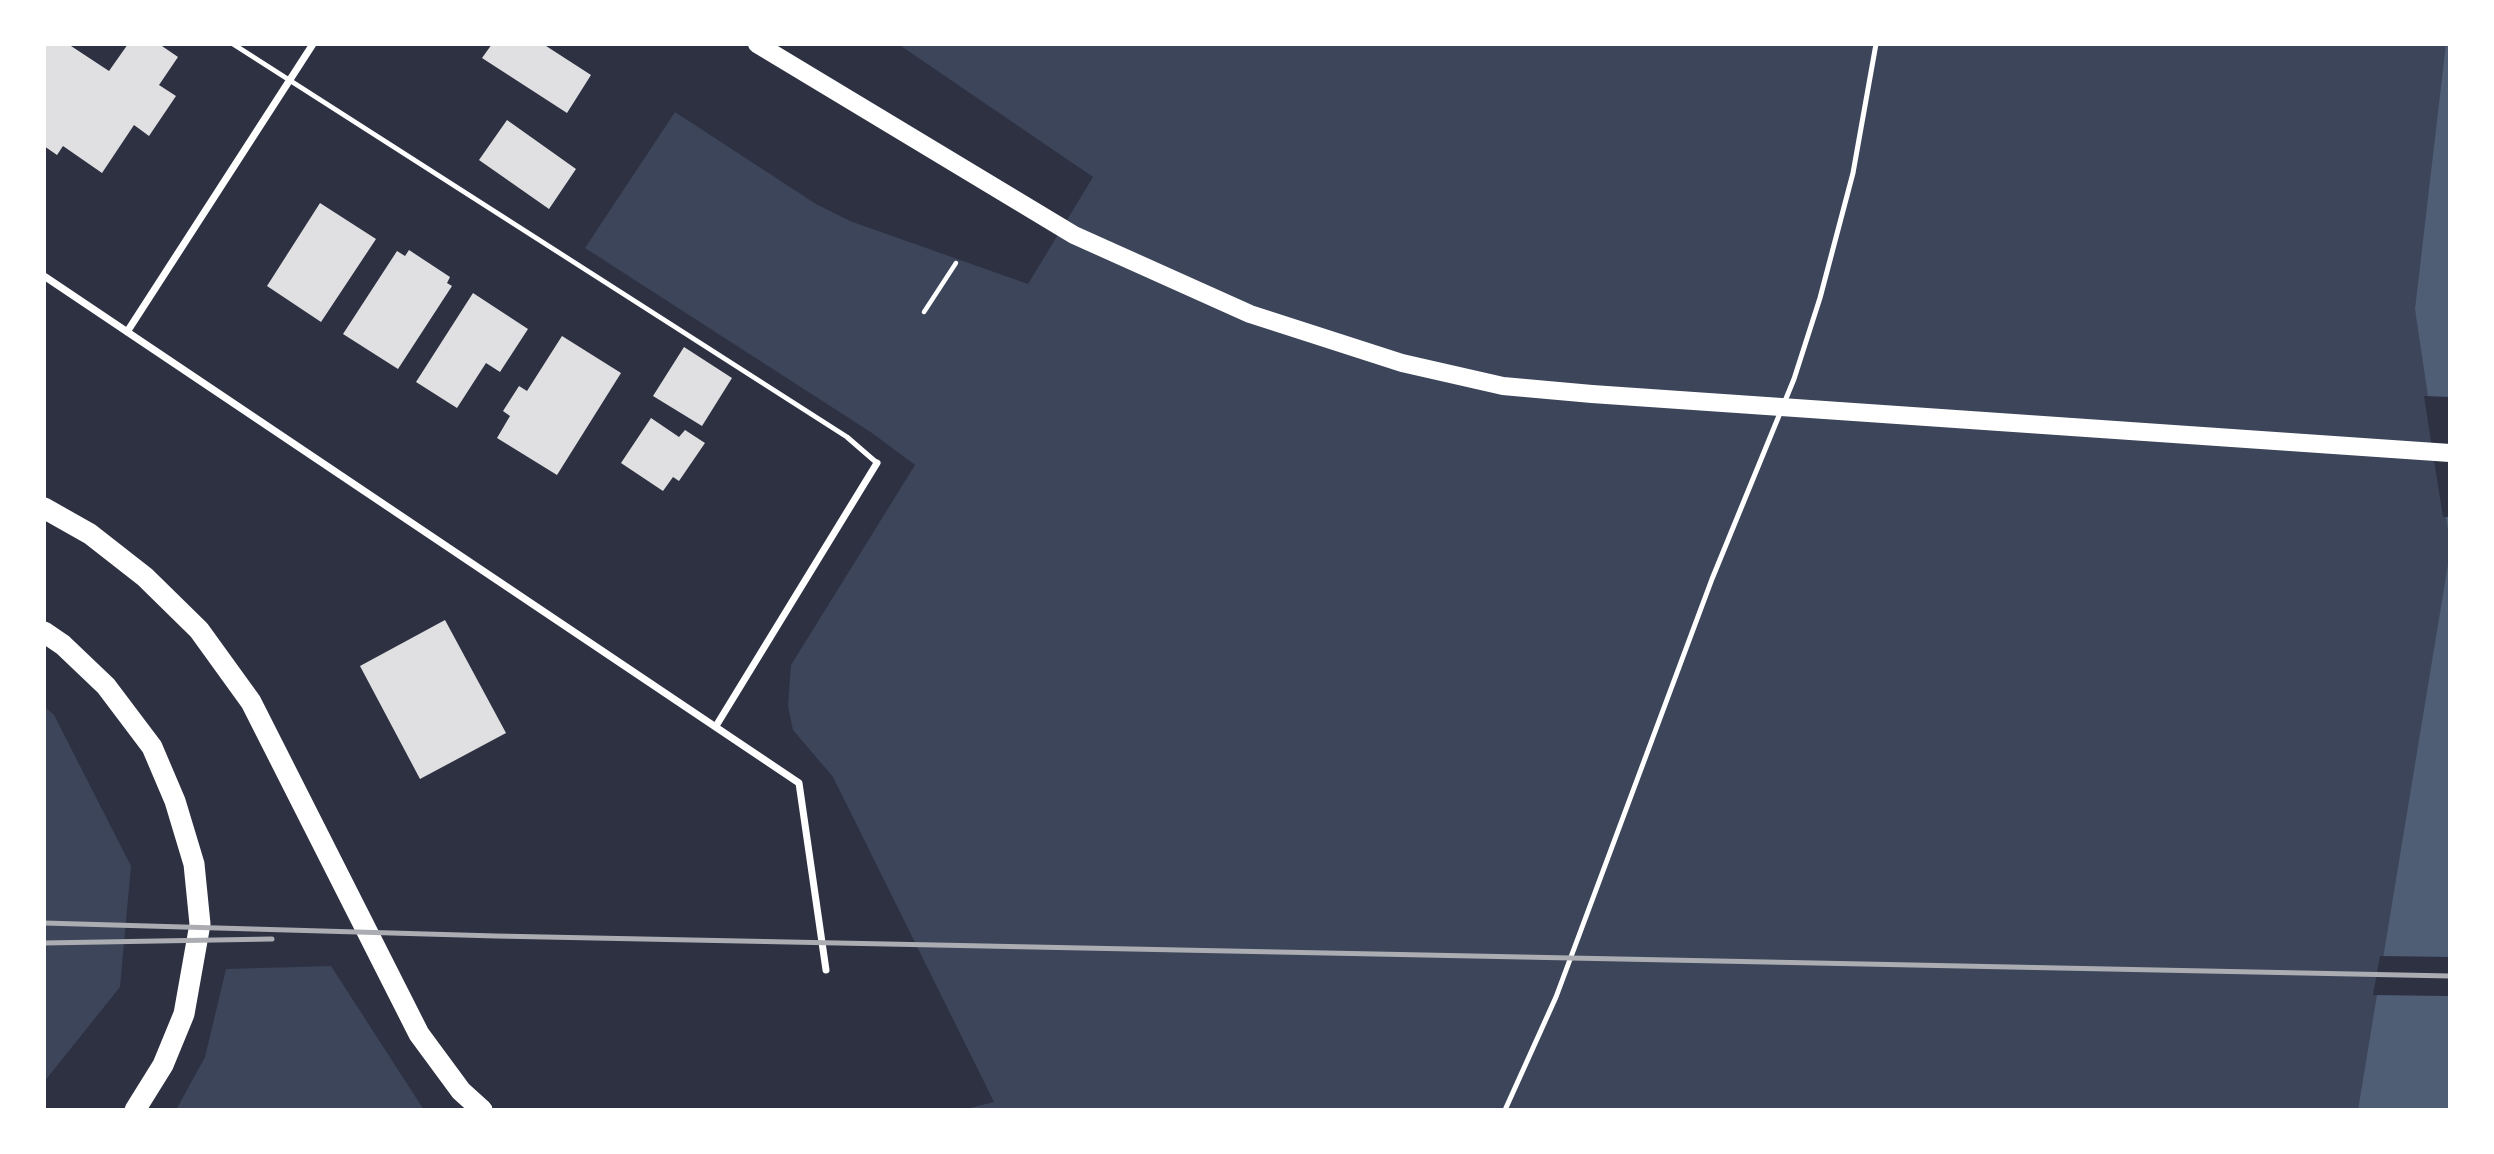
<!DOCTYPE html>
<html>
<head>
<meta charset="utf-8">
<style>
  body { margin:0 }
  #map { position:relative; width:2494px; height:1154px; overflow:hidden; background:#2d3142; font-family:"Zilla Slab",serif }
  canvas { display:block }
  .frame { position:absolute; inset:0; border:46px solid #fff; pointer-events:none }
</style>
</head>
<body>
<div id="map">
<canvas width="2494" height="1154"></canvas>
<div class="frame"></div>
</div>
<script>
const context = document.querySelector('canvas').getContext('2d');
context.lineJoin = 'round';
function fill(path, color) { context.fillStyle = color; context.fill(path, 'evenodd'); }
const poly = rows => new Path2D(rows.map(r => 'M' + r).join(''));
function strokePath(path, color, width, dash) { context.strokeStyle = color; context.lineWidth = width; context.lineCap = dash ? 'butt' : 'round'; context.setLineDash(dash || []); context.stroke(path); }
fill(poly([
  [898,44,2450,44,2450,1110,962,1110,994,1102,833,777,793,730,788,706,791,665,915,465,872,433,585,248,675,112,816,204,850,221,1028,284,1093,177],
  [44,706,54,715,131,866,120,987,44,1082],
  [331,966,424,1110,176,1110,205,1057,226,969]
]), '#3c4559');
fill(poly([
  [2446,44,2450,44,2450,544,2415,309],
  [2450,552,2450,1110,2358,1110]
]), '#4f5d75');
fill(poly([
  [2424,396,2450,397,2450,517,2443,517],
  [2380,956,2450,957,2450,996,2373,995]
]), '#2d3142');
fill(poly([
  [44,44,68,44,109,71,128,44,159,44,178,57,159,85,176,96,149,136,134,125,102,173,63,146,57,155,44,146],
  [492,44,543,44,591,75,567,113,482,58],
  [507,120,576,169,549,209,479,160],
  [320,203,376,239,321,322,267,286],
  [409,250,450,277,447,283,452,286,398,369,343,334,397,251,405,256],
  [473,293,528,329,500,372,486,363,457,408,416,382],
  [562,336,621,373,557,475,497,438,510,416,503,411,519,386,527,391],
  [684,347,732,378,702,426,653,396],
  [651,418,679,437,685,430,705,443,679,481,673,477,663,491,621,463],
  [445,620,506,733,420,779,360,666]
]), '#e0e0e3');
strokePath(poly([
  [924,312,956,263]
]), '#fff', 4.5);
strokePath(poly([
  [233,44,847,437,877,463],
  [1505,1110,1556,997,1712,579,1794,379,1820,298,1853,173,1876,44]
]), '#fff', 5);
strokePath(poly([
  [44,276,799,783,826,970],
  [127,332,313,44],
  [716,726,877,463]
]), '#fff', 7);
strokePath(poly([
  [757,44,1074,235,1250,314,1402,363,1503,386,1592,394,2450,453]
]), '#fff', 18);
strokePath(poly([
  [44,508,90,534,145,577,199,630,251,702,419,1034,461,1091,482,1110],
  [44,632,63,645,106,686,152,747,175,801,194,864,200,924,184,1014,163,1065,135,1110]
]), '#fff', 21);
strokePath(poly([
  [44,923,496,936,2450,976],
  [44,943,272,939]
]), '#abadb3', 5);
</script>
</body>
</html>
